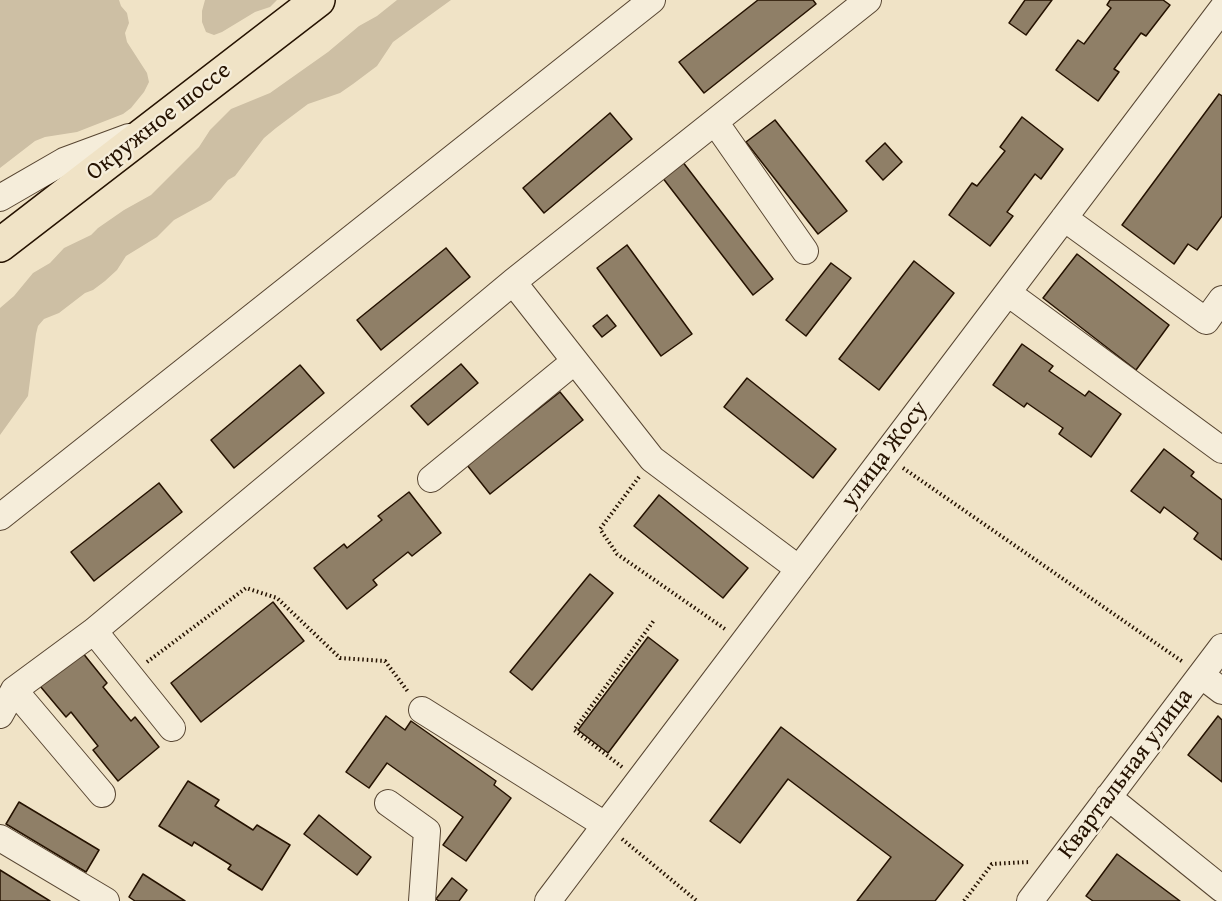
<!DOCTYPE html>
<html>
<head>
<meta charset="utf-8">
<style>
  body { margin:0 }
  canvas { display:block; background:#f0e3c6 }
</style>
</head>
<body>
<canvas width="1222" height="901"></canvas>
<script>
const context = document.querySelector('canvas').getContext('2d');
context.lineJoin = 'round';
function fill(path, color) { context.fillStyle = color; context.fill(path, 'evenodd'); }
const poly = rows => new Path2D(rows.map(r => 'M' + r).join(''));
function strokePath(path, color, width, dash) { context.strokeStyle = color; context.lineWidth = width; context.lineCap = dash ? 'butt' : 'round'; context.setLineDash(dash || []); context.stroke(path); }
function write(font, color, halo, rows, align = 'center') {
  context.font = font + ' "Gentium Book Plus",serif'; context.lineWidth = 4.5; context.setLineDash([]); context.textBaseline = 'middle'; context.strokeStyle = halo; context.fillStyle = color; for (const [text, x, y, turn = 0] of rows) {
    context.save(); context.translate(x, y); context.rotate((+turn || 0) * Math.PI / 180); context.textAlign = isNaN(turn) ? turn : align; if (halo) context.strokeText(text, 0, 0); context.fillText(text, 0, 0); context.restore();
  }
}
fill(poly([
  [0,0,119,0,121,6,127,13,129,23,125,33,127,42,147,73,149,82,144,92,131,108,123,114,77,132,45,137,35,141,0,168],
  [205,0,277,0,270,7,255,12,222,32,214,35,206,32,202,22,202,11],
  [397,0,451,0,393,42,377,66,353,84,340,93,308,104,276,128,264,138,235,176,228,180,211,200,174,220,157,237,126,256,117,270,105,281,93,290,85,293,59,313,44,319,38,326,36,334,28,396,0,435,0,308,14,296,33,273,50,263,64,248,91,235,98,228,124,210,151,195,199,147,210,130,231,109,270,93,328,52,359,26,377,16]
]), '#cdbfa4');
const building = poly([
  [758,0,813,0,816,4,704,93,679,62,758,0],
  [1025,0,1052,0,1026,35,1009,23,1025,0],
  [1110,0,1163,0,1170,5,1146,36,1141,33,1114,69,1119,72,1098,101,1056,70,1078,40,1084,44,1111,8,1107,5,1110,0],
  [1219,94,1222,96,1222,216,1197,250,1188,244,1174,264,1122,225,1219,94],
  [610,113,632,139,544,213,523,188,610,113],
  [1022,117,1063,149,1041,179,1035,174,1007,212,1013,216,990,246,949,215,972,183,977,186,1005,151,1000,147,1022,117],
  [775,120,847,211,818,234,746,142,775,120],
  [885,143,902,162,883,180,866,161,885,143],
  [682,161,773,279,753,295,662,177,682,161],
  [627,245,692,334,661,356,597,268,627,245],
  [446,248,470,277,381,350,357,320,446,248],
  [1077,254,1169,325,1136,370,1043,298,1077,254],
  [914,261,954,293,879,390,839,359,914,261],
  [831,263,851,278,806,336,786,320,831,263],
  [607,315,616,326,602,337,593,326,607,315],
  [1022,344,1053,366,1049,371,1085,396,1089,391,1121,414,1091,457,1059,434,1063,428,1027,403,1024,407,993,385,1022,344],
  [461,364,478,383,428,425,411,406,461,364],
  [300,365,324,393,234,468,211,440,300,365],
  [747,378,836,449,813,478,724,407,747,378],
  [560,392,583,420,490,494,467,465,560,392],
  [1164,449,1194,472,1191,476,1222,500,1222,560,1194,539,1198,533,1164,507,1160,513,1131,491,1164,449],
  [159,483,182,512,94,581,71,552,159,483],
  [409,492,441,533,412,556,408,552,373,580,377,585,347,609,314,568,344,544,347,548,382,520,378,516,409,492],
  [659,495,748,568,723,598,634,526,659,495],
  [590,574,613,593,532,690,510,672,590,574],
  [273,602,304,641,201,722,171,683,273,602],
  [648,637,678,660,608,753,578,730,648,637],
  [82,652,107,683,103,687,131,721,135,717,159,747,118,781,93,750,98,746,71,712,66,717,40,686,82,652],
  [386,716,405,730,411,721,496,781,494,785,511,798,466,861,443,845,463,817,387,763,369,788,346,772,386,716],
  [1218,716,1222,720,1222,782,1188,755,1218,716],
  [781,727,963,865,935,901,857,901,891,857,788,779,740,843,710,821,781,727],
  [188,781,219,800,215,806,253,830,257,825,290,845,262,890,228,869,231,865,194,842,192,846,159,826,188,781],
  [19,802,99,850,86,872,6,824,19,802],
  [319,815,371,857,357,875,304,834,319,815],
  [1117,854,1180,901,1093,901,1086,896,1117,854],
  [0,870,37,893,50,901,0,901,0,870],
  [143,874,185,901,135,901,129,897,143,874],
  [452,878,467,890,459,901,439,901,436,899,452,878]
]);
fill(building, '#8f7f67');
strokePath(building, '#251200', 1.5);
const minor = poly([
  [715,122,805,251],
  [0,198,64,161,129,137],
  [1064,218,1206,321,1222,299],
  [513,282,652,459,799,569],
  [1008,293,1222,450],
  [431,479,575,361],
  [0,517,652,0],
  [94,631,172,728],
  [1201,675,1222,691],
  [14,690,102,794],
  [422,710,605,825],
  [0,715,14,690,94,631,513,282,868,0],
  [1108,797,1222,889],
  [388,803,427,831,422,901],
  [0,838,106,901],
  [548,901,1222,9],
  [1030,901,1222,647]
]);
const major = poly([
  [0,245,318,0]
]);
strokePath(minor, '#584632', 28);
strokePath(major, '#251200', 36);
strokePath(poly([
  [903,468,1183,662],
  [639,477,600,529,617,554,725,629],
  [147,662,246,588,277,598,340,658,385,661,409,693],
  [622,767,574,730,655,619],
  [622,839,697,901],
  [964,901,992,864,1029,862]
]), '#251200', 4, [1.5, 3]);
strokePath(minor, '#f5edda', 26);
strokePath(major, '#f0e3c6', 33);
write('24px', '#251200', '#f5edda', [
  ["Окружное шоссе",159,122,-38],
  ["улица Жосу",885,455,-53],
  ["Квартальная улица",1126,774,-53]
]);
</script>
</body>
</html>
